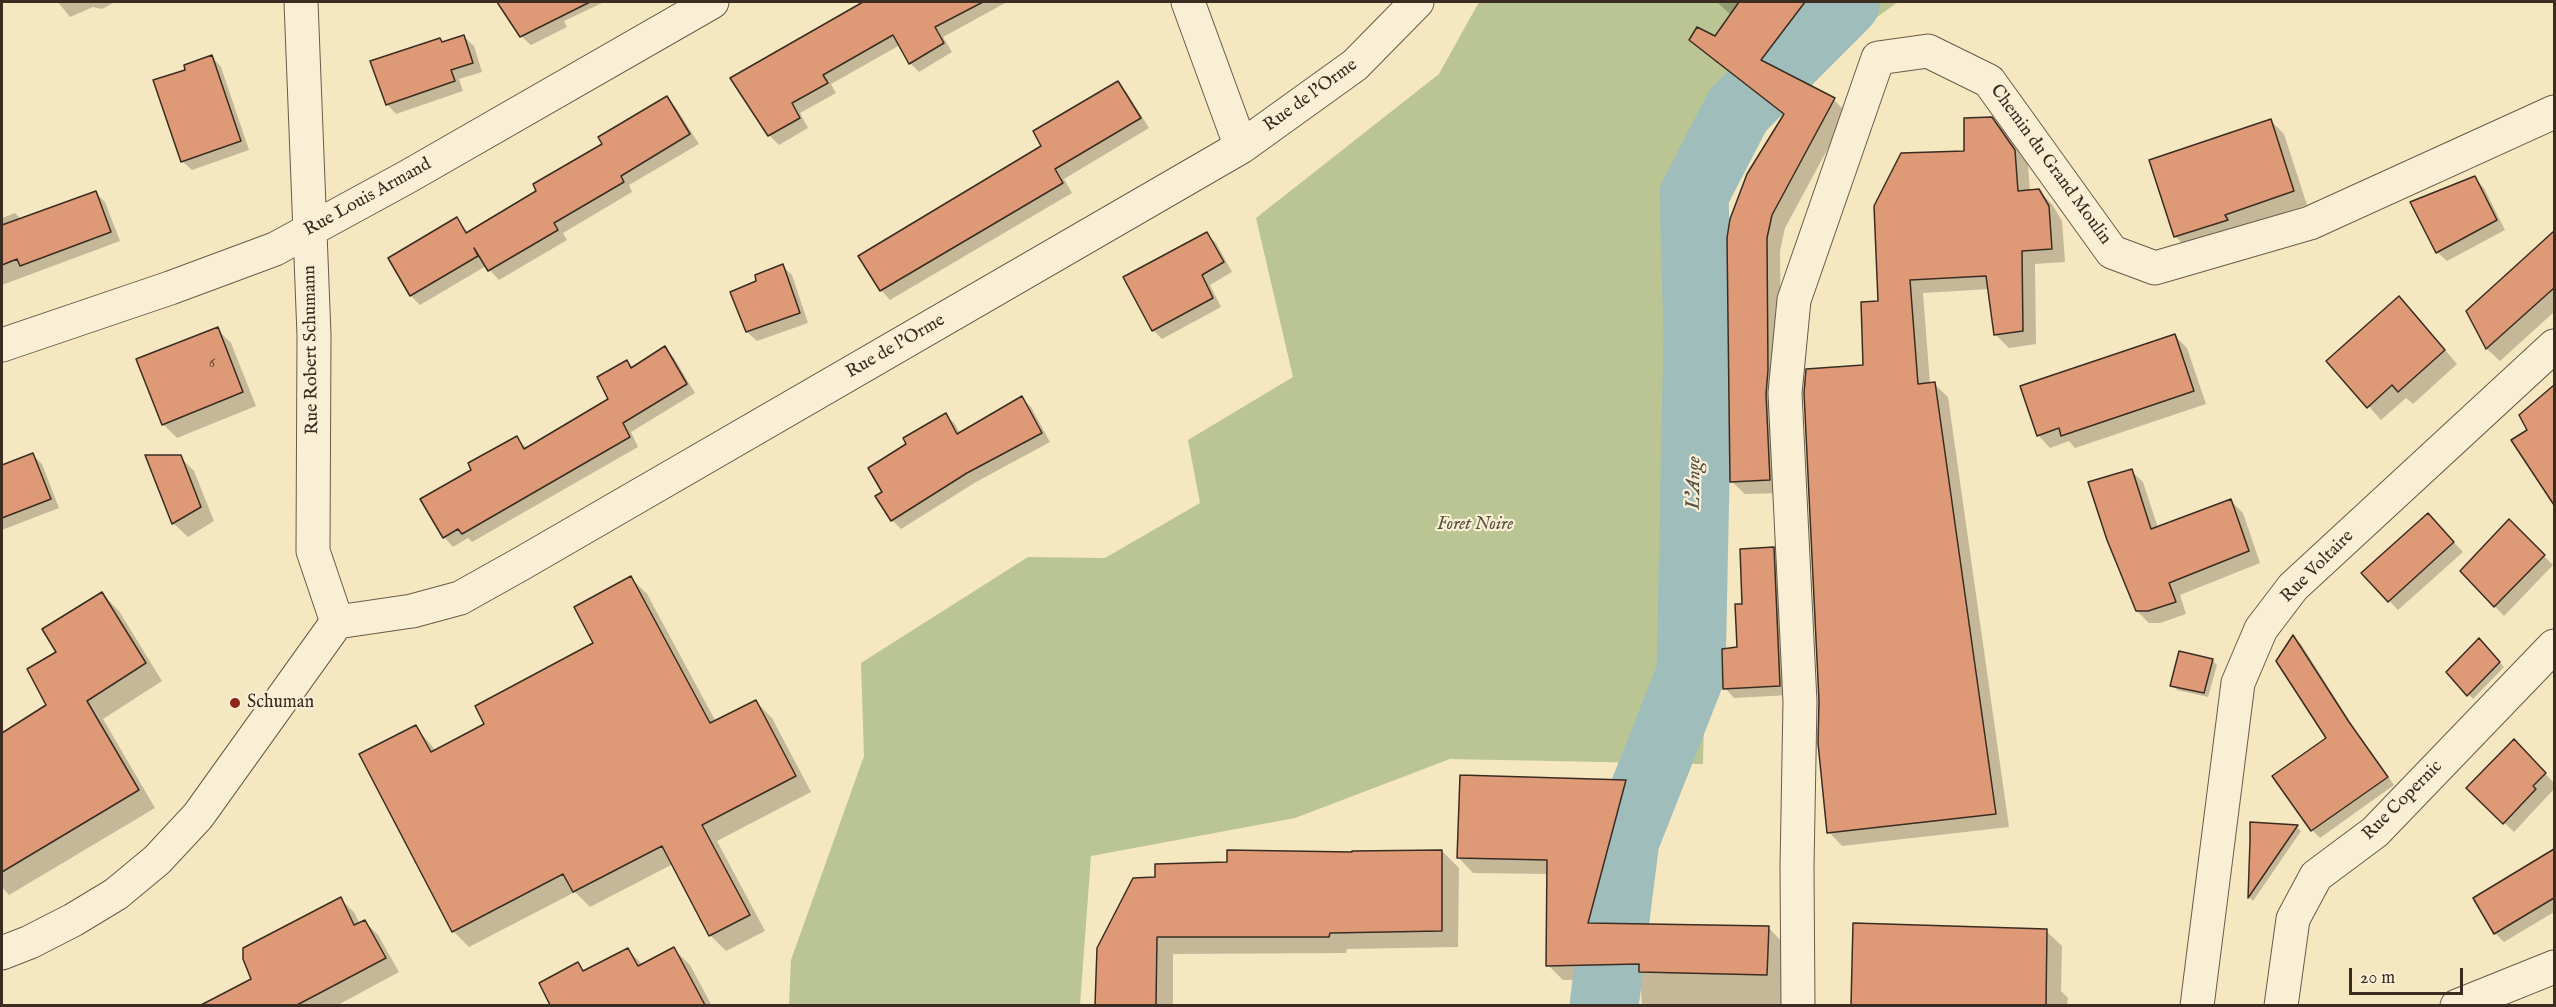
<!DOCTYPE html>
<html>
<head>
<meta charset="utf-8">
<style>
  body { margin:0 }
  #map { position:relative; width:2556px; height:1007px; overflow:hidden; background:#f5e7bf; font-family:"IM FELL English",serif }
  canvas { display:block }
  .frame { position:absolute; inset:0; border:3px solid #3b2c22; pointer-events:none }
  .scale { position:absolute; left:2349px; top:968px; width:114px; height:27px; box-sizing:border-box; border:3px solid #3b2c22; border-top:0; padding-left:8px; font-size:18px; line-height:21px; white-space:nowrap; color:#3b2c22; -webkit-text-stroke:4px #f8efd5; paint-order:stroke }
</style>
</head>
<body>
<div id="map">
<canvas width="2556" height="1007"></canvas>
<div class="frame"></div>
<div class="scale">20 m</div>
</div>
<script>
const context = document.querySelector('canvas').getContext('2d');
context.lineJoin = 'round';
function fill(path, color) { context.fillStyle = color; context.fill(path, 'evenodd'); }
const poly = rows => new Path2D(rows.map(r => 'M' + r).join(''));
function strokePath(path, color, width, dash) { context.strokeStyle = color; context.lineWidth = width; context.lineCap = dash ? 'butt' : 'round'; context.setLineDash(dash || []); context.stroke(path); }
function write(font, color, halo, rows, align = 'center') {
  context.font = font + ' "IM FELL English",serif'; context.lineWidth = 4.5; context.setLineDash([]); context.textBaseline = 'middle'; context.strokeStyle = halo; context.fillStyle = color; for (const [text, x, y, turn = 0] of rows) {
    context.save(); context.translate(x, y); context.rotate((+turn || 0) * Math.PI / 180); context.textAlign = isNaN(turn) ? turn : align; if (halo) context.strokeText(text, 0, 0); context.fillText(text, 0, 0); context.restore();
  }
}
fill(poly([
  [1479,2,1898,2,1770,94,1716,217,1703,764,1450,759,1295,818,1091,856,1080,1005,789,1006,791,960,864,756,861,663,1028,557,1105,558,1200,503,1188,440,1293,377,1256,218,1439,74]
]), '#bac593');
fill(poly([
  [58,2,115,2,102,9,93,7,70,17],
  [500,2,604,2,564,21,567,27,531,45,521,36],
  [866,2,873,2,877,5,883,2,1007,2,943,37,952,52,919,72,910,63,900,45,831,84,836,93,800,113,808,128,779,145,770,136,732,79],
  [1717,2,1825,2,1827,3,1776,70,1834,100,1847,113,1785,228,1780,251,1783,493,1745,494,1731,481,1784,116,1704,52,1691,39,1715,38,1731,15],
  [464,37,474,46,482,72,459,79,463,91,396,114,387,104,440,39,444,43],
  [212,57,221,67,249,150,192,170,182,161],
  [1118,83,1127,93,1149,128,1064,179,1072,193,890,300,881,290],
  [667,98,676,108,699,144,629,185,632,192,563,233,567,240,499,280,486,266,420,305,411,296,390,259,457,219,469,233,538,192],
  [1991,118,2005,132,2028,165,2030,191,2038,190,2052,204,2062,221,2065,262,2035,264,2036,344,2009,348,1995,334,1990,289,1923,293,1930,384,1934,384,1948,397,2009,827,1842,846,1829,832,1865,366,1880,303,1966,153],
  [2270,120,2284,134,2307,205,2237,229,2189,250,2175,236],
  [2475,178,2484,188,2505,230,2447,261,2437,252],
  [96,193,105,202,120,241,2,285,2,218,15,213,21,219],
  [2554,233,2554,312,2500,361,2487,349,2468,311],
  [1207,234,1216,243,1232,272,1210,285,1221,307,1162,339,1153,330],
  [782,266,792,275,808,323,757,341,747,332],
  [2412,311,2457,364,2413,404,2406,398,2381,420,2328,361],
  [217,329,231,343,256,406,177,438,163,424],
  [2175,336,2187,348,2206,404,2075,448,2069,441,2050,448,2038,435],
  [665,348,674,358,695,393,631,432,638,447,472,542,468,538,453,547,444,537,422,500,473,470,517,438,527,449,610,400,627,362,634,368],
  [2554,387,2554,500,2550,495,2529,430,2521,416],
  [1022,398,1031,407,1050,442,976,482,901,529,892,520,884,492,908,444,946,415,955,424,960,434],
  [33,455,42,464,59,508,2,530,2,467],
  [147,457,180,457,194,471,214,521,188,537,174,524],
  [2131,471,2143,482,2158,528,2231,501,2243,513,2260,563,2180,595,2186,614,2160,623,2149,623,2137,611],
  [2509,521,2553,565,2504,616,2462,571],
  [2437,524,2463,552,2398,610,2363,573],
  [1773,548,1783,558,1789,695,1734,698,1725,688,1739,648,1744,605],
  [631,578,647,594,716,722,756,702,772,718,811,792,717,841,765,931,726,951,710,935,673,864,590,907,575,892,469,947,453,931,416,727,436,751,486,724,595,643],
  [102,594,119,611,162,681,103,719,155,808,9,895,2,887,2,734,48,706,58,653],
  [2293,637,2301,644,2356,731,2394,785,2320,838,2312,830,2328,738],
  [2479,640,2504,667,2473,699,2448,672],
  [2212,660,2217,665,2208,697,2177,690,2172,685],
  [2514,741,2554,783,2554,789,2514,832,2468,788],
  [1625,782,1640,797,1607,925,1768,927,1783,943,1781,1006,1642,1006,1640,979,1563,980,1548,965,1549,874,1473,873,1458,857],
  [2252,824,2297,827,2301,831,2253,901,2249,897],
  [2554,850,2554,912,2504,942,2495,933,2475,898],
  [1442,851,1459,868,1458,947,1347,949,1346,953,1173,954,1173,1006,1097,1006,1098,949,1228,864,1353,854],
  [340,899,354,912,360,924,365,922,378,935,399,972,336,1006,204,1006,253,980],
  [1854,925,2046,931,2062,946,2061,991,2068,998,2067,1006,1853,1006],
  [673,948,690,965,712,1006,552,1006,541,984,578,964,585,972,628,950,643,965]
]), '#0003');
strokePath(poly([
  [1604,1006,1625,840,1691,673,1698,334,1694,195,1738,110,1846,2]
]), '#9fbebb', 69);
const building = poly([
  [497,2,590,2,520,37,497,2],
  [863,2,983,2,935,27,944,43,909,64,893,35,823,75,828,83,792,103,800,118,768,136,730,78,863,2],
  [1739,2,1805,2,1761,60,1835,98,1772,215,1767,238,1768,370,1766,394,1770,480,1730,482,1727,238,1730,219,1747,174,1784,114,1689,40,1697,27,1715,36,1739,2],
  [464,35,473,63,451,70,455,81,386,105,370,61,440,38,442,42,464,35],
  [212,55,241,141,181,162,153,80,185,70,184,65,212,55],
  [1118,81,1141,118,1055,169,1063,183,880,291,858,256,1041,146,1033,131,1118,81],
  [667,96,690,134,621,176,624,182,554,223,558,230,488,271,474,248,478,256,410,296,388,258,457,217,466,233,536,191,533,184,602,144,598,137,667,96],
  [1992,117,2015,150,2018,191,2039,189,2049,206,2052,249,2022,251,2023,331,1994,335,1986,276,1910,280,1918,384,1935,382,1996,814,1827,833,1818,743,1819,701,1804,393,1806,369,1863,365,1861,302,1878,301,1874,206,1901,153,1964,151,1964,118,1992,117],
  [2271,119,2294,191,2225,215,2228,220,2174,237,2149,160,2271,119],
  [2475,176,2497,220,2436,253,2410,202,2475,176],
  [96,191,111,232,20,266,17,259,2,265,2,225,96,191],
  [2554,231,2554,288,2486,349,2466,311,2554,231],
  [1207,232,1224,262,1202,275,1213,298,1152,331,1123,277,1207,232],
  [783,264,800,313,746,332,730,292,756,281,755,275,783,264],
  [2399,296,2445,350,2398,392,2392,385,2367,408,2326,361,2399,296],
  [218,327,243,392,162,425,136,359,218,327],
  [2175,334,2194,391,2061,436,2059,428,2037,436,2020,386,2175,334],
  [665,346,687,384,623,423,630,437,462,534,458,529,443,538,420,499,471,470,468,463,517,436,524,449,608,399,597,377,627,360,631,368,665,346],
  [2554,385,2554,505,2511,440,2527,430,2519,415,2554,385],
  [1022,396,1042,433,967,473,891,521,875,496,882,492,868,468,906,444,903,438,946,413,957,434,1022,396],
  [33,453,51,499,2,518,2,465,33,453],
  [145,455,181,455,201,507,172,524,145,455],
  [2132,469,2151,529,2231,499,2249,551,2169,583,2176,602,2148,611,2136,611,2107,540,2088,482,2132,469],
  [2428,513,2454,542,2388,602,2361,573,2428,513],
  [2509,519,2545,555,2494,607,2460,571,2509,519],
  [1774,547,1780,686,1723,689,1722,649,1737,647,1735,604,1742,604,1740,549,1774,547],
  [631,576,710,723,756,700,796,776,702,825,750,915,709,936,662,846,573,892,563,874,452,932,359,754,416,725,431,752,484,724,475,706,593,643,574,607,631,576],
  [102,592,146,663,87,701,139,790,2,872,2,733,46,705,27,669,56,652,42,629,102,592],
  [2293,635,2349,722,2388,777,2311,831,2272,776,2326,738,2276,661,2293,635],
  [2479,638,2500,662,2467,696,2446,672,2479,638],
  [2179,651,2213,659,2204,693,2170,686,2179,651],
  [2514,739,2546,773,2533,786,2536,789,2503,824,2466,788,2514,739],
  [1460,775,1626,780,1588,923,1769,926,1767,975,1639,972,1639,964,1546,966,1547,860,1457,858,1460,775],
  [2250,822,2298,825,2248,898,2250,841,2250,822],
  [2554,849,2554,898,2494,934,2473,898,2554,849],
  [1227,850,1352,852,1352,851,1442,850,1442,931,1330,933,1329,937,1157,937,1156,1005,1095,1005,1097,948,1133,878,1155,877,1155,864,1227,862,1227,850],
  [341,897,354,925,365,920,386,958,297,1005,201,1005,251,979,243,959,243,948,341,897],
  [1853,923,2047,929,2046,1005,1851,1005,1853,923],
  [674,947,705,1005,550,1005,539,983,578,962,583,971,628,948,638,966,674,947]
]);
fill(building, '#de9a77');
strokePath(building, '#3b2c22', 1.5);
const minor = poly([
  [301,2,314,335,313,551,337,622],
  [1188,2,1241,147],
  [2,345,170,288,275,249,407,177,712,2],
  [337,622,412,611,460,598,519,565,1241,147,1355,65,1417,2],
  [2,953,30,942,73,920,116,894,157,860,198,816,337,622],
  [1798,1006,1797,867,1800,702,1785,393,1794,300,1878,58,1928,51,1989,81,2112,252,2155,268,2310,223,2554,112],
  [2281,1006,2293,919,2316,876,2375,832,2554,646],
  [2457,1006,2554,967]
]);
const tertiary = poly([
  [2197,1006,2238,683,2261,629,2293,587,2554,346]
]);
strokePath(minor, '#6a5b49', 35);
strokePath(tertiary, '#6a5b49', 35);
strokePath(minor, '#f8efd5', 33);
strokePath(tertiary, '#f8efd5', 33);
for (const [x, y, r, color] of [
  [235,703,6,"#8f2418"]
]) { const dot = new Path2D(); dot.arc(x, y, r, 0, 2 * Math.PI); context.fillStyle = color; context.fill(dot); strokePath(dot, '#f8efd5', 2); }
write('15px', '#644837', null, [
  ["6",212,364]
]);
write('18px', '#3b2c22', '#f8efd5', [
  ["Rue de l'Orme",1311,96,-36],
  ["Chemin du Grand Moulin",2050,165,54],
  ["Rue Louis Armand",368,198,-29],
  ["Rue de l'Orme",896,347,-30],
  ["Rue Robert Schumann",312,350,-91],
  ["Rue Voltaire",2318,567,-45],
  ["Rue Copernic",2403,801,-45]
]);
write('italic 18px', '#5b523e', '#f8efd5', [
  ["Foret Noire",1475,525]
]);
write('18px', '#3b2c22', '#f8efd5', [
  ["Schuman",247,703]
], 'left');
write('italic 20px', '#545048', '#f8efd5', [
  ["L'Ange",1695,483,-89]
]);
</script>
</body>
</html>
